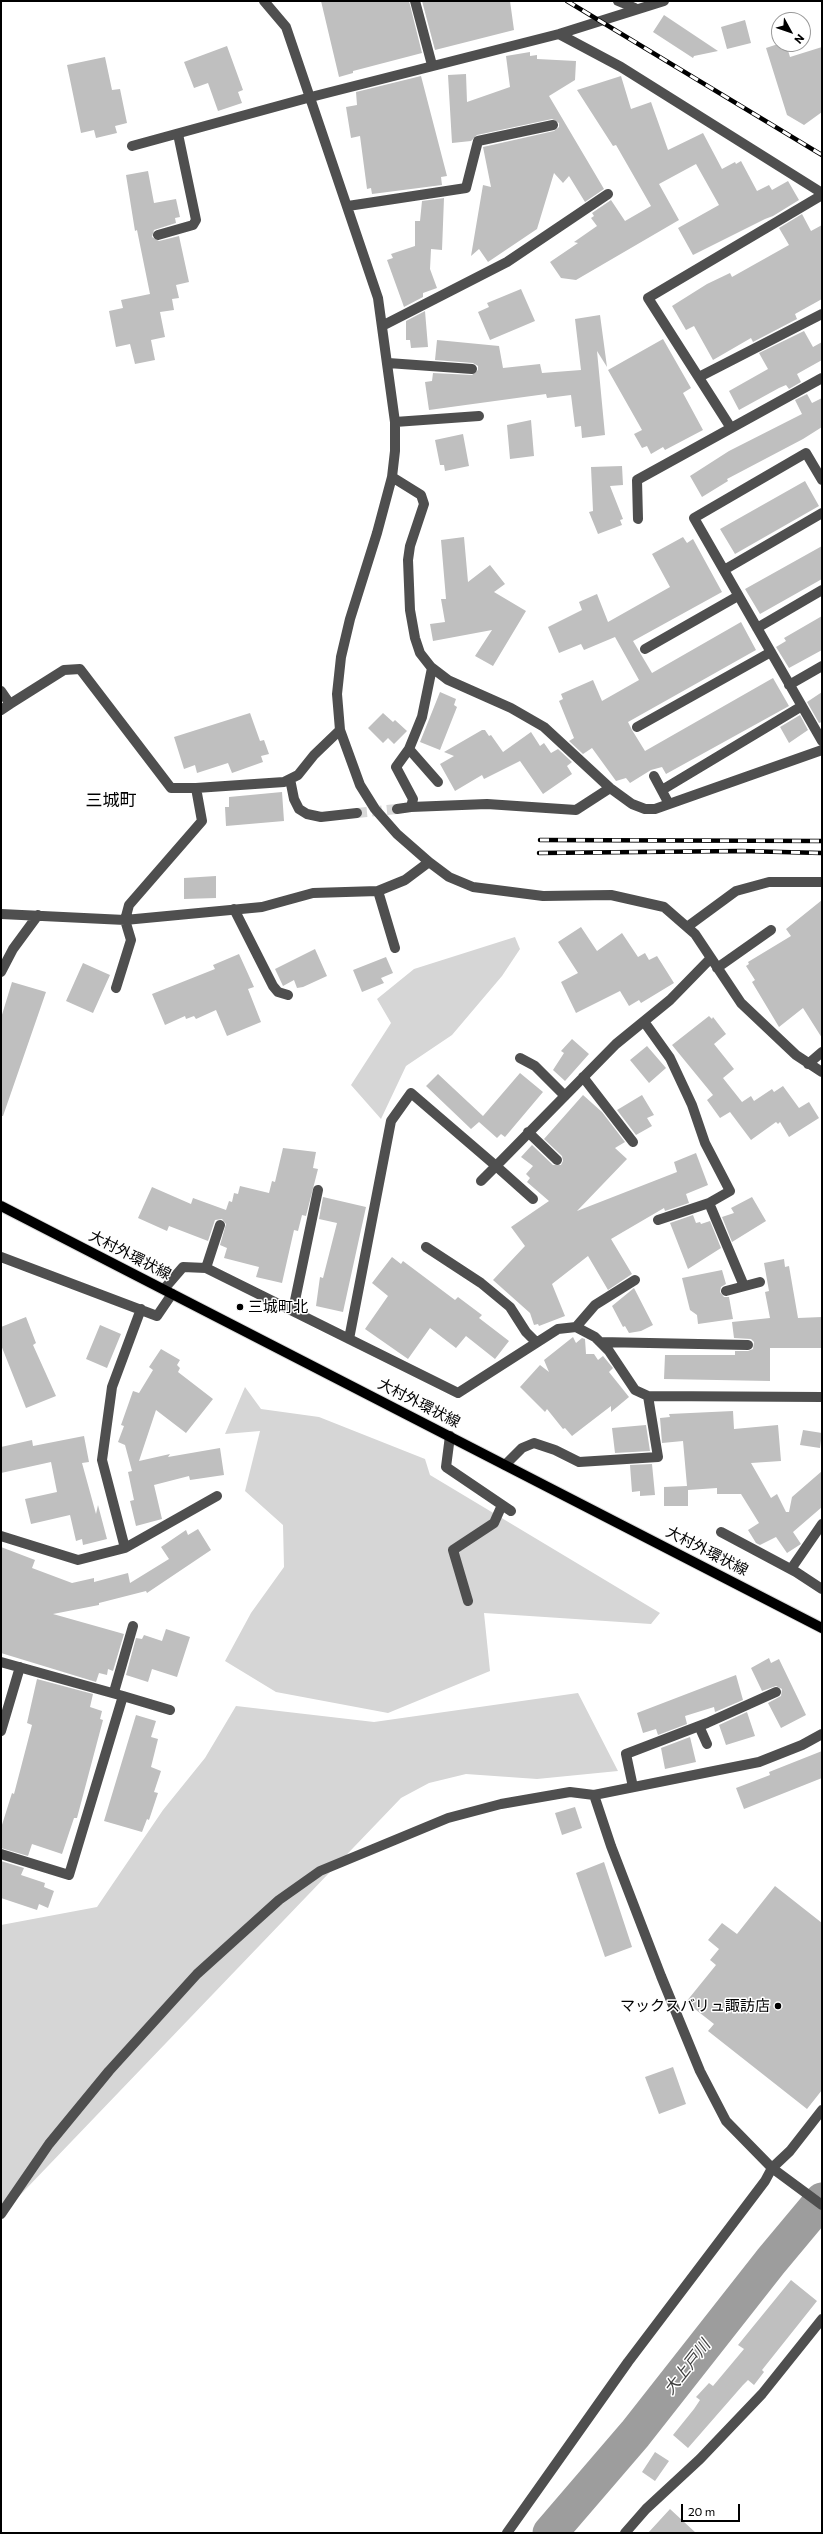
<!DOCTYPE html>
<html>
<head>
<meta charset="utf-8">
<style>
  body { margin:0 }
  #map { position:relative; width:823px; height:2534px; overflow:hidden; background:#fff; font-family:Commissioner,sans-serif }
  canvas { display:block }
  .frame { position:absolute; inset:0; border:2px solid #000; pointer-events:none }
  .north { position:absolute; left:771px; top:12px; width:40px; height:40px; box-sizing:border-box; background:#fff; border:1px solid #999; border-radius:50%; rotate:130deg; font-size:11px; font-weight:700; line-height:16px; text-align:center; color:#000 }
  .north::after { content:''; display:block; margin:auto; width:14px; height:18px; background:#000; clip-path:polygon(50% 0,100% 100%,50% 72%,0 100%) }
  .scale { position:absolute; left:681px; top:2504px; width:59px; height:18px; box-sizing:border-box; border:2px solid #000; border-top:0; padding-left:5px; font-size:12px; line-height:14px; white-space:nowrap; color:#000; -webkit-text-stroke:3px #fff; paint-order:stroke }
</style>
</head>
<body>
<div id="map">
<canvas width="823" height="2534"></canvas>
<div class="frame"></div>
<div class="north">N</div>
<div class="scale">20 m</div>
</div>
<script>
const context = document.querySelector('canvas').getContext('2d');
context.lineJoin = 'round';
function fill(path, color) { context.fillStyle = color; context.fill(path, 'evenodd'); }
const poly = rows => new Path2D(rows.map(r => 'M' + r).join(''));
function strokePath(path, color, width, dash) { context.strokeStyle = color; context.lineWidth = width; context.lineCap = dash ? 'butt' : 'round'; context.setLineDash(dash || []); context.stroke(path); }
function write(font, color, halo, rows, align = 'center') {
  context.font = font + ' Commissioner,"Noto Sans JP",sans-serif'; context.lineWidth = 3; context.setLineDash([]); context.textBaseline = 'middle'; context.strokeStyle = halo; context.fillStyle = color; for (const [text, x, y, turn = 0] of rows) {
    context.save(); context.translate(x, y); context.rotate((+turn || 0) * Math.PI / 180); context.textAlign = isNaN(turn) ? turn : align; if (halo) context.strokeText(text, 0, 0); context.fillText(text, 0, 0); context.restore();
  }
}
fill(poly([
  [515,937,520,949,502,976,452,1035,406,1066,381,1119,351,1085,391,1023,377,999,414,969],
  [245,1387,261,1409,319,1417,425,1459,430,1475,660,1613,651,1624,484,1613,490,1671,388,1713,276,1692,225,1661,251,1613,284,1567,283,1525,245,1491,260,1431,225,1434],
  [578,1693,618,1771,537,1779,466,1774,429,1783,401,1798,1,2215,1,1925,97,1907,163,1810,205,1758,236,1706,374,1722]
]), '#d6d6d6');
strokePath(poly([
  [550,2533,635,2434,771,2261,822,2200]
]), '#9d9d9d', 35);
fill(poly([
  [321,1,409,1,422,53,353,71,353,73,339,77],
  [422,1,510,1,514,30,435,50],
  [664,15,718,51,694,56,693,58,653,32],
  [745,20,751,43,727,49,721,27],
  [778,44,786,44,790,57,822,47,822,112,804,125,787,115,766,48],
  [227,46,243,90,238,92,242,103,218,111,208,83,194,88,184,62],
  [530,52,530,56,537,55,537,59,576,61,575,80,549,96,604,189,585,202,569,176,563,183,554,173,537,229,488,262,479,249,471,256,483,185,491,187,483,147,554,131,559,127,559,123,552,119,477,135,471,141,452,143,448,75,466,74,467,102,510,87,506,56],
  [105,57,112,90,120,89,127,123,115,126,117,133,96,138,94,130,81,133,67,65],
  [421,76,447,176,441,177,442,185,372,194,371,188,367,189,360,136,351,138,346,107,357,105,356,92],
  [621,76,631,109,651,102,668,150,703,133,722,169,735,162,736,164,741,161,757,191,769,185,772,190,788,181,799,200,773,216,765,219,693,255,678,228,719,205,696,164,659,184,679,220,576,280,561,278,550,262,578,243,574,242,597,226,591,218,594,216,592,213,611,200,625,221,651,206,616,145,613,146,577,90],
  [148,171,154,203,176,199,180,217,175,218,176,223,154,230,152,237,159,241,179,236,189,282,176,285,179,298,172,299,174,310,160,312,165,337,151,340,155,360,135,364,130,344,116,347,109,311,123,308,121,300,150,294,137,230,135,231,126,175],
  [444,198,442,250,431,249,430,269,437,288,423,293,423,297,404,307,387,260,393,258,391,254,415,246,415,221,420,221,422,201],
  [802,214,811,231,822,225,822,299,795,314,797,319,753,342,751,338,713,360,694,326,686,330,672,306,707,284,730,273,732,277,789,245,779,228],
  [521,289,535,321,490,340,478,312,489,307,487,303],
  [425,311,428,347,411,348,410,340,406,340,406,321],
  [600,315,607,367,597,351,605,435,582,438,581,426,575,427,571,395,547,398,546,394,429,410,425,382,432,381,433,373,472,375,478,370,478,366,473,363,435,360,437,340,499,346,503,368,540,364,542,373,581,370,575,319],
  [804,331,813,347,822,342,822,360,797,374,801,382,789,389,786,385,779,388,739,410,729,391,768,369,759,353],
  [663,339,691,388,683,393,703,430,665,450,663,447,651,454,647,446,642,448,634,434,642,430,608,370],
  [807,394,812,403,822,398,822,427,803,439,727,479,728,481,702,497,690,476,729,451,802,414,795,400],
  [531,420,534,456,510,459,507,425],
  [463,434,469,466,445,471,444,465,440,465,435,440],
  [622,466,623,485,610,486,623,519,620,520,622,525,598,534,589,512,593,511,591,467],
  [805,481,819,506,735,554,720,529],
  [464,537,468,582,490,565,505,584,494,592,526,611,493,666,475,656,492,630,433,641,430,624,445,622,441,599,446,599,441,540],
  [683,537,687,543,693,539,722,592,633,641,652,673,741,622,756,650,628,722,632,730,645,751,773,678,789,706,666,774,662,767,651,770,630,783,626,778,616,781,592,748,583,754,569,741,574,738,559,701,563,699,561,694,593,680,602,701,639,680,615,637,584,650,581,644,559,653,548,627,582,610,579,602,597,594,608,622,670,587,652,554],
  [822,546,822,579,760,614,745,589],
  [822,616,822,650,789,668,776,647,786,641,784,638],
  [440,692,456,699,454,705,457,707,440,750,420,742],
  [822,692,822,722,819,723,807,702],
  [250,713,260,741,264,740,269,754,261,756,263,762,232,773,228,763,197,773,195,765,184,769,174,737],
  [383,713,393,722,395,720,407,731,394,744,388,738,383,743,368,728],
  [800,715,808,730,789,743,780,727],
  [482,730,485,730,489,736,491,735,503,752,531,732,540,746,544,743,551,753,558,749,572,762,567,766,572,774,543,794,520,761,484,779,482,775,455,791,440,764,454,756,444,752],
  [282,792,284,821,226,826,225,807,229,807,229,797],
  [216,876,216,898,184,899,184,878],
  [822,900,822,1038,803,1008,779,1027,752,982,755,980,746,966,749,964,748,962,791,936,786,929],
  [581,927,597,951,622,933,638,957,645,953,649,960,657,956,674,983,641,1003,639,1000,629,1006,620,991,576,1013,561,982,578,973,558,942],
  [315,949,327,976,303,987,297,988,294,980,283,986,275,969],
  [239,954,254,987,248,989,261,1022,227,1036,216,1010,196,1019,194,1016,186,1019,185,1016,165,1025,152,994,215,969,213,965],
  [386,957,393,973,381,978,384,983,362,992,353,970],
  [83,963,110,975,93,1013,66,1001],
  [12,982,46,992,3,1116,1,1116,1,1018],
  [709,1016,712,1019,713,1017,726,1034,714,1044,734,1069,723,1078,742,1102,751,1096,754,1101,772,1089,774,1092,783,1086,799,1108,809,1102,819,1118,789,1137,780,1122,778,1124,776,1122,751,1140,730,1112,720,1118,707,1100,713,1095,672,1045],
  [572,1039,589,1054,565,1081,553,1070,564,1053,561,1051],
  [647,1046,666,1068,649,1083,630,1060],
  [520,1073,543,1092,505,1137,501,1134,497,1138,479,1122,471,1129,426,1086,438,1074,483,1116],
  [583,1095,602,1112,625,1142,615,1148,627,1159,577,1211,677,1172,674,1162,696,1153,708,1185,686,1194,689,1203,665,1211,664,1208,611,1239,632,1274,608,1290,588,1256,552,1284,565,1316,539,1326,538,1324,534,1325,530,1313,493,1280,525,1246,511,1227,549,1201,527,1182,530,1178,526,1174,533,1166,521,1157,532,1145,553,1165,561,1165,563,1161,562,1156,544,1139],
  [642,1095,654,1115,647,1118,652,1126,636,1135,617,1110],
  [283,1148,316,1152,313,1168,318,1169,306,1216,302,1215,298,1231,294,1230,282,1283,256,1277,259,1267,224,1258,227,1248,220,1245,226,1224,222,1219,215,1220,208,1241,169,1226,167,1231,138,1218,152,1187,191,1204,193,1198,226,1210,229,1201,232,1202,234,1193,238,1194,240,1186,269,1193,272,1181,275,1182],
  [323,1197,366,1207,343,1312,316,1306,320,1277,323,1278,337,1223,319,1219],
  [752,1197,766,1221,732,1242,722,1217,734,1213,731,1208],
  [693,1215,696,1223,700,1222,701,1224,710,1221,721,1248,688,1269,670,1223],
  [392,1257,401,1264,403,1261,455,1300,458,1297,482,1315,479,1318,509,1341,495,1359,466,1336,456,1348,430,1328,408,1359,365,1329,388,1296,372,1283],
  [784,1259,785,1267,789,1266,798,1318,822,1317,822,1348,770,1348,770,1381,664,1379,665,1355,735,1355,735,1351,748,1351,753,1349,754,1342,751,1339,734,1338,732,1322,770,1318,765,1292,769,1291,764,1263],
  [722,1270,726,1284,721,1287,720,1292,724,1297,729,1297,733,1319,698,1324,697,1315,690,1310,682,1278],
  [634,1288,653,1325,641,1331,629,1333,625,1326,623,1327,612,1306],
  [26,1317,36,1343,33,1345,56,1396,26,1408,1,1345,1,1327],
  [100,1325,121,1334,107,1368,86,1359],
  [573,1337,576,1343,582,1338,585,1339,586,1354,594,1354,598,1360,603,1356,613,1368,609,1372,629,1397,611,1412,611,1406,572,1436,565,1428,563,1429,547,1409,545,1412,520,1387,540,1365,549,1372,544,1360],
  [161,1349,180,1360,177,1365,180,1368,178,1372,213,1399,186,1433,156,1410,139,1461,170,1454,168,1457,220,1448,224,1475,190,1480,189,1476,154,1485,162,1519,136,1526,130,1501,134,1500,128,1472,132,1471,125,1445,118,1442,124,1426,121,1425,133,1391,139,1393,153,1370,149,1367],
  [733,1411,734,1429,778,1425,781,1461,751,1463,771,1498,777,1494,786,1512,789,1512,792,1497,822,1471,822,1507,793,1532,801,1544,787,1553,776,1537,760,1545,756,1543,748,1530,759,1523,741,1494,717,1494,717,1488,688,1490,688,1506,664,1506,664,1487,687,1486,683,1441,662,1443,660,1418,670,1417,669,1414],
  [646,1425,650,1451,615,1453,612,1428],
  [803,1430,822,1433,820,1448,800,1445],
  [84,1436,89,1462,82,1463,96,1514,98,1505,107,1539,83,1545,82,1539,76,1541,70,1515,31,1524,25,1499,57,1492,51,1462,1,1473,1,1447,32,1440,33,1446],
  [652,1464,655,1495,640,1496,640,1491,632,1492,630,1465],
  [198,1529,211,1550,147,1593,146,1591,99,1603,99,1605,53,1614,124,1634,113,1671,108,1669,107,1675,99,1673,96,1682,1,1653,1,1547,35,1560,32,1568,72,1583,94,1578,94,1582,128,1573,130,1583,169,1559,161,1547,186,1530,188,1535],
  [166,1629,190,1637,177,1677,152,1669,148,1682,126,1675,136,1638,142,1639,144,1635,162,1641],
  [769,1658,771,1663,779,1659,806,1715,781,1728,768,1703,781,1696,782,1689,776,1686,762,1691,751,1668],
  [736,1675,743,1700,715,1712,714,1707,685,1716,687,1724,658,1735,656,1729,643,1733,637,1713],
  [37,1679,93,1694,90,1707,102,1711,100,1719,103,1720,77,1818,74,1818,62,1854,32,1844,28,1856,1,1848,1,1828,12,1793,14,1794,32,1725,27,1723],
  [747,1712,755,1736,726,1745,719,1725],
  [136,1715,156,1721,151,1737,158,1739,151,1767,161,1771,154,1792,158,1793,149,1820,147,1819,142,1832,104,1821],
  [690,1737,696,1762,665,1769,661,1748],
  [822,1751,822,1778,744,1809,736,1788,770,1775,769,1772],
  [575,1807,582,1828,562,1835,555,1813],
  [1,1861,24,1868,21,1875,45,1883,44,1887,54,1891,48,1908,39,1904,37,1910,1,1898],
  [604,1862,632,1947,605,1957,576,1873],
  [775,1886,822,1923,822,2090,807,2109,708,2031,714,2024,686,2002,716,1965,710,1960,719,1949,708,1940,722,1923,737,1934],
  [673,2067,686,2104,659,2114,645,2077],
  [791,2280,817,2301,762,2370,764,2372,754,2385,748,2380,743,2385,688,2448,673,2435,694,2409,700,2400,696,2397,709,2383,713,2386,744,2349,738,2345],
  [655,2452,669,2461,655,2481,642,2472],
  [670,2509,696,2533,648,2533]
]), '#bfbfbf');
strokePath(poly([
  [357,813,397,809]
]), '#d9d9d9', 10, [10, 5]);
const major = poly([
  [1,1206,822,1628]
]);
strokePath(major, '#dbdbdb', 12);
strokePath(poly([
  [264,1,286,27,378,298,395,422,395,451,392,477,421,495,424,504,410,546,408,560,410,610,415,638,420,653,431,667,448,680,511,708,544,727,610,788,632,804,645,809,655,809,822,750],
  [415,1,432,65],
  [618,1,635,8],
  [559,34,621,67,822,193],
  [132,146,311,97,559,34,664,1],
  [348,206,466,188,478,141,553,125],
  [158,235,193,225,196,220,178,134],
  [382,326,507,262,608,194],
  [388,363,472,369],
  [699,377,822,314],
  [395,422,479,416],
  [731,428,648,298,822,195],
  [392,477,377,533,350,619,341,657,337,694,340,730,360,785,375,809,397,834,429,862,449,877,473,887,543,896,611,895,664,907,695,934,741,1003,796,1055,822,1072],
  [822,480,806,453,694,518,822,741],
  [638,519,637,480,822,378],
  [724,570,822,513],
  [757,628,822,590],
  [645,649,738,596],
  [432,668,422,717,409,749,438,782],
  [789,685,822,666],
  [1,691,10,704,64,670,80,669,171,788,196,788],
  [1,710,10,704],
  [637,727,771,652],
  [654,776,669,804],
  [290,779,294,799,299,809,307,814,321,817,357,813],
  [662,790,802,706],
  [411,807,487,804,576,810,610,788],
  [397,809,411,807,413,799,396,767,409,749],
  [378,891,395,948],
  [234,909,273,986,278,992,288,995],
  [1,914,125,920,262,907,313,893,378,891,405,880,429,862],
  [687,927,736,891,769,882,822,882],
  [717,968,771,930],
  [1,972,13,949,38,915],
  [116,988,131,940,125,920,129,905,202,821,196,788,284,782,298,775,314,755,340,730],
  [645,1023,670,1058,692,1105,705,1143,730,1191,709,1203,744,1286],
  [520,1058,535,1066,565,1096],
  [808,1064,822,1052],
  [583,1077,633,1142],
  [528,1132,557,1160],
  [533,1199,496,1166,616,1044,670,1000,711,958],
  [658,1220,709,1203],
  [426,1247,481,1283,510,1307,526,1332,536,1342],
  [1,1257,157,1316,172,1294],
  [206,1268,220,1225],
  [164,1289,183,1267,206,1268,458,1393,558,1329,576,1327,595,1337,609,1351,635,1390,648,1396,822,1397],
  [726,1291,760,1282],
  [293,1310,318,1190],
  [576,1327,595,1305,635,1280],
  [349,1339,391,1121,411,1093,496,1166,481,1181],
  [600,1342,748,1345],
  [450,1436,446,1467,511,1511],
  [505,1465,522,1448,534,1443,555,1450,579,1462,658,1457,648,1396],
  [721,1532,796,1572,822,1589],
  [1,1536,78,1560,125,1548,102,1460,112,1387,141,1309],
  [125,1548,217,1496],
  [791,1569,822,1524],
  [468,1601,453,1550,494,1523,502,1505],
  [1,1662,123,1696,69,1875,1,1854],
  [114,1692,133,1626],
  [123,1696,170,1710],
  [699,1726,707,1744],
  [1,1731,20,1667],
  [633,1787,626,1754,707,1723,776,1692],
  [594,1795,611,1846,661,1976,700,2071,726,2121,772,2168,822,2205],
  [1,2214,49,2144,109,2071,197,1974,279,1900,320,1871,448,1818,501,1804,570,1792,594,1795,759,1762,802,1745,822,1734],
  [507,2533,628,2362,765,2181,772,2168,790,2151,822,2110],
  [625,2533,646,2509,700,2459,762,2394,822,2319]
]), '#4f4f4f', 10);
strokePath(major, '#000', 10);
const rail = poly([
  [567,1,822,155],
  [540,840,822,841],
  [539,853,741,851,822,853]
]);
strokePath(rail, '#000', 4.5);
strokePath(rail, '#fff', 3, [9]);
for (const [x, y, r, color] of [
  [240,1307,4,"#000"],
  [778,2006,4,"#000"]
]) { const dot = new Path2D(); dot.arc(x, y, r, 0, 2 * Math.PI); context.fillStyle = color; context.fill(dot); strokePath(dot, '#fff', 1.5); }
write('15px', '#000', '#fff', [
  ["大村外環状線",130,1255,27],
  ["大村外環状線",419,1403,27],
  ["大村外環状線",707,1551,27]
]);
write('15px', '#000', '#fff', [
  ["三城町北",248,1307],
  ["マックスバリュ諏訪店",770,2006,"right"]
], 'left');
write('italic 16px', '#3e3e3e', '#fff', [
  ["大上戸川",687,2367,-52]
]);
write('17px', '#000', '#fff', [
  ["三城町",111,800]
]);
</script>
</body>
</html>
